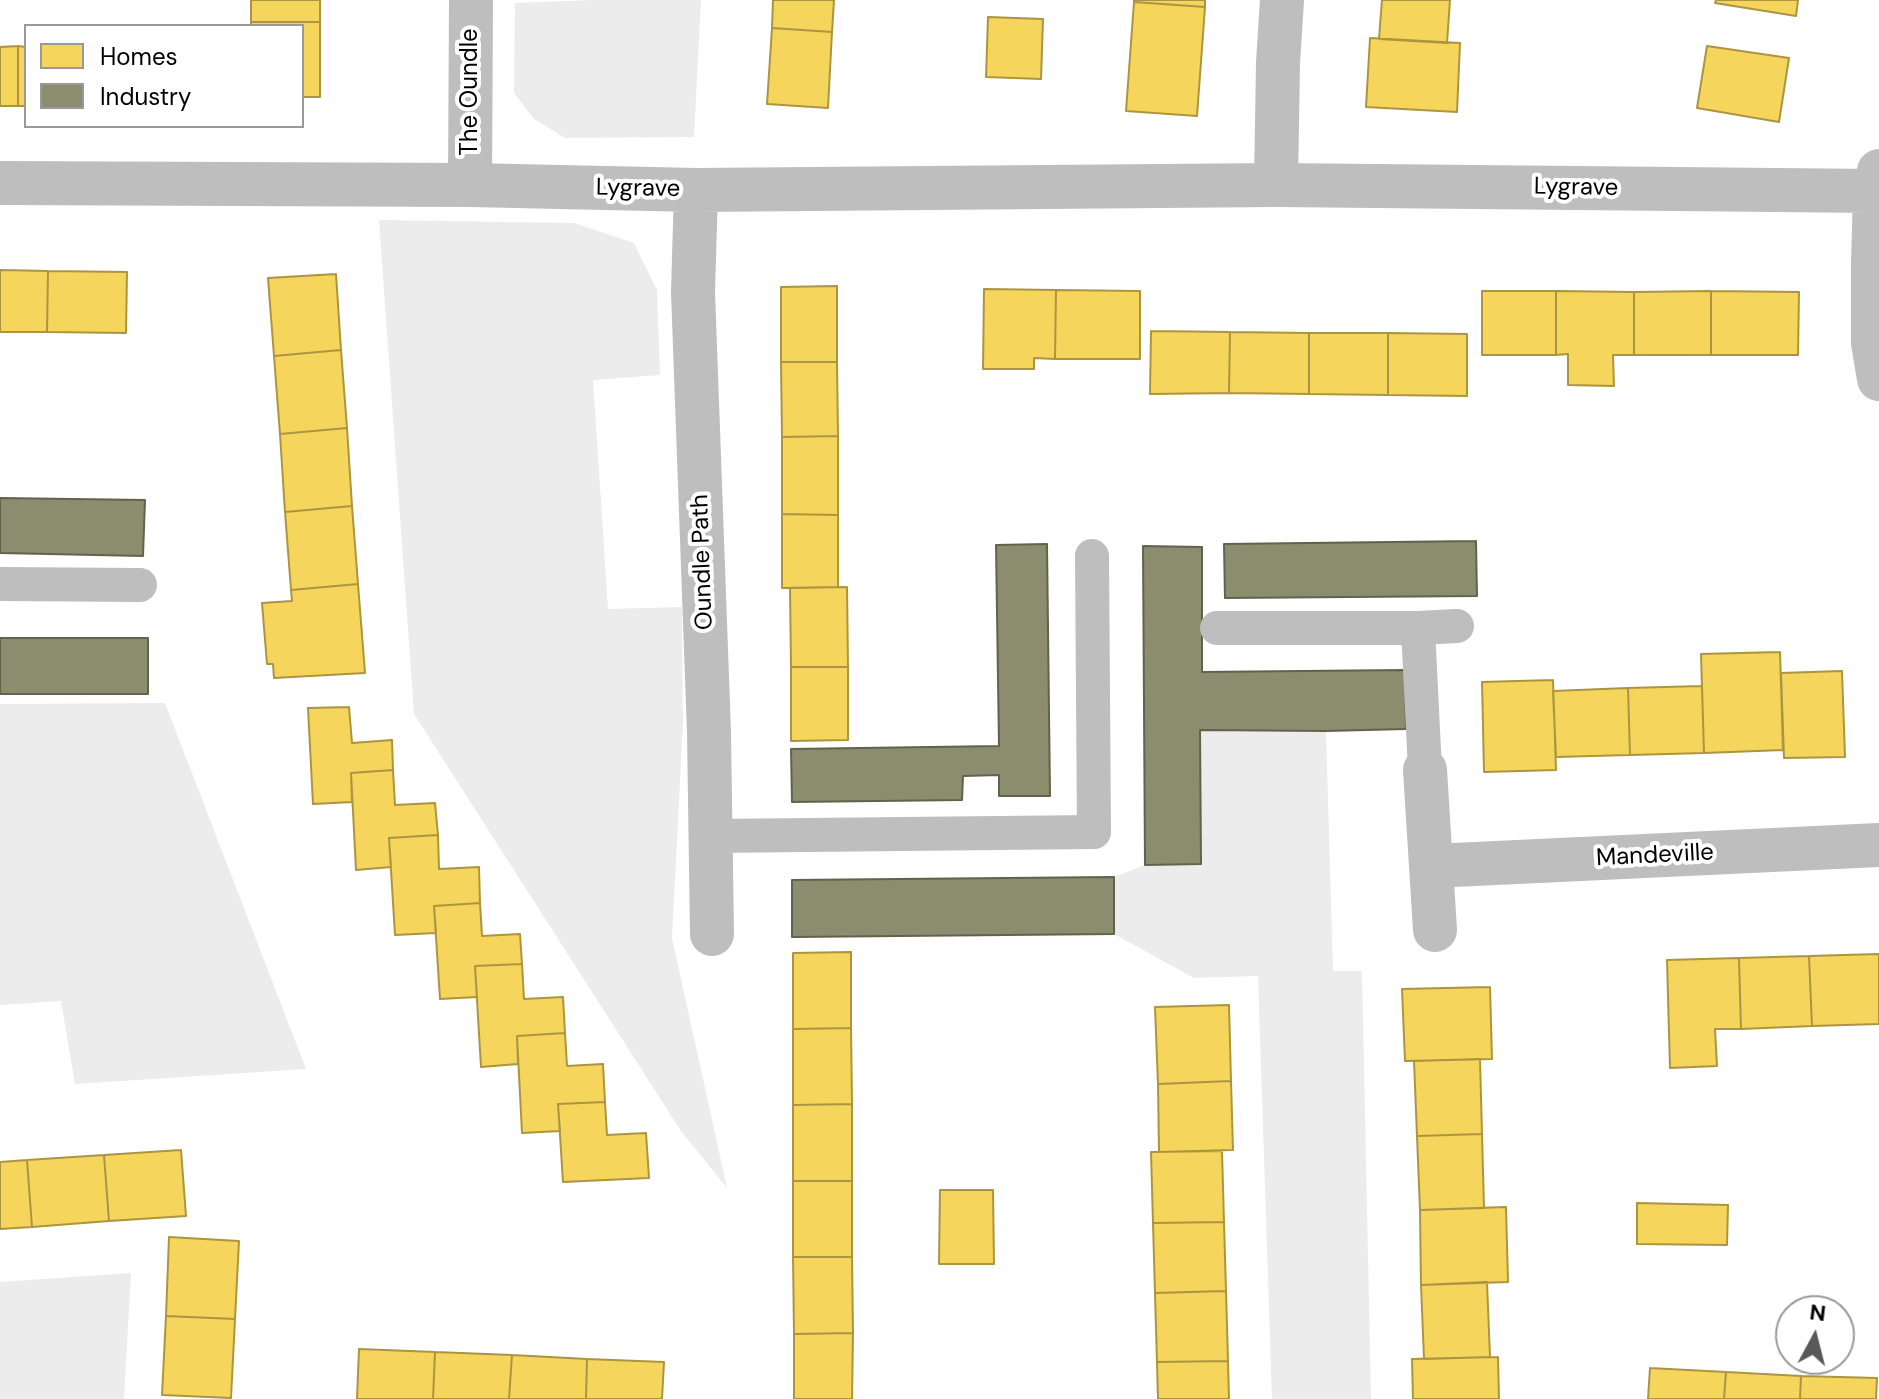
<!DOCTYPE html>
<html>
<head>
<meta charset="utf-8">
<style>
  body { margin:0 }
  #map { position:relative; width:1879px; height:1399px; overflow:hidden; background:#fff; font-family:"DM Sans",sans-serif }
  canvas { display:block }
  .legend { position:absolute; left:24px; top:24px; width:280px; height:104px; box-sizing:border-box; background:#fff; border:2px solid #999; margin:0; padding:10px 14px; list-style:none; font-size:24px; color:#000 }
  .legend li { display:flex; align-items:center; gap:16px; height:40px }
  .legend b { width:40px; border:2px solid #999 }
  .north { position:absolute; left:1775px; top:1295px; width:80px; height:80px; box-sizing:border-box; background:#fff; border:2px solid #999; border-radius:50%; rotate:7deg; font-size:22px; font-weight:700; line-height:32px; text-align:center; color:#000 }
  .north::after { content:''; display:block; margin:auto; width:28px; height:36px; background:#595959; clip-path:polygon(50% 0,100% 100%,50% 72%,0 100%) }
</style>
</head>
<body>
<div id="map">
<canvas width="1879" height="1399"></canvas>
<ul class="legend">
<li><b style="height:22px;background:#f6d55c"></b>Homes</li>
<li><b style="height:22px;background:#8c8c6e"></b>Industry</li>
</ul>
<div class="north">N</div>
</div>
<script>
const context = document.querySelector('canvas').getContext('2d');
context.lineJoin = 'round';
function fill(path, color) { context.fillStyle = color; context.fill(path, 'evenodd'); }
const poly = rows => new Path2D(rows.map(r => 'M' + r).join(''));
function strokePath(path, color, width, dash) { context.strokeStyle = color; context.lineWidth = width; context.lineCap = dash ? 'butt' : 'round'; context.setLineDash(dash || []); context.stroke(path); }
function write(font, color, halo, rows, align = 'center') {
  context.font = font + ' "DM Sans",sans-serif'; context.lineWidth = 8; context.setLineDash([]); context.textBaseline = 'middle'; context.strokeStyle = halo; context.fillStyle = color; for (const [text, x, y, turn = 0] of rows) {
    context.save(); context.translate(x, y); context.rotate((+turn || 0) * Math.PI / 180); context.textAlign = isNaN(turn) ? turn : align; if (halo) context.strokeText(text, 0, 0); context.fillText(text, 0, 0); context.restore();
  }
}
fill(poly([
  [593,0,701,0,694,137,565,138,534,119,514,93,515,3],
  [379,220,574,223,634,243,657,290,660,375,593,380,608,609,682,607,683,723,672,938,727,1188,681,1131,414,714],
  [165,703,306,1069,75,1084,61,1001,0,1005,0,704],
  [1200,730,1326,731,1333,971,1362,971,1371,1399,1272,1399,1258,976,1194,978,1114,934,1114,877,1145,865],
  [131,1273,124,1399,0,1399,0,1282]
]), '#ececec');
const homes = poly([
  [251,0,320,0,320,22,251,22,251,0],
  [773,0,834,0,832,32,772,28,773,0],
  [1134,0,1205,0,1205,7,1134,2,1134,0],
  [1382,0,1450,0,1447,43,1379,39,1382,0],
  [1716,0,1798,0,1796,16,1715,3,1716,0],
  [1134,2,1205,7,1197,116,1126,111,1134,2],
  [988,17,1043,19,1041,79,986,77,988,17],
  [251,22,320,22,320,97,302,97,302,26,251,26,251,22],
  [772,28,832,32,828,108,767,104,772,28],
  [1370,38,1460,43,1457,112,1366,107,1370,38],
  [18,46,26,47,26,106,18,106,18,46],
  [18,46,18,106,0,106,0,47,18,46],
  [1707,46,1789,58,1779,122,1697,108,1707,46],
  [0,270,48,271,47,332,0,332,0,270],
  [48,271,127,272,126,333,47,332,48,271],
  [336,274,341,350,274,356,268,278,336,274],
  [837,286,837,362,781,362,781,287,837,286],
  [984,289,1056,290,1055,359,1034,358,1034,369,983,369,984,289],
  [1056,290,1140,291,1140,359,1055,359,1056,290],
  [1482,291,1556,291,1556,355,1482,355,1482,291],
  [1556,291,1634,292,1634,355,1613,355,1614,386,1568,385,1568,354,1556,355,1556,291],
  [1711,291,1799,292,1798,355,1711,355,1711,291],
  [1711,291,1711,355,1634,355,1634,292,1711,291],
  [1151,331,1230,332,1229,393,1150,394,1151,331],
  [1230,332,1309,333,1309,394,1229,393,1230,332],
  [1309,333,1388,333,1388,395,1309,394,1309,333],
  [1388,333,1467,334,1467,396,1388,395,1388,333],
  [341,350,347,428,280,434,274,356,341,350],
  [781,362,837,362,838,436,782,437,781,362],
  [347,428,352,506,285,512,280,434,347,428],
  [838,436,838,515,782,514,782,437,838,436],
  [352,506,358,584,291,590,285,512,352,506],
  [782,514,838,515,838,587,782,588,782,514],
  [358,584,365,673,274,678,273,664,267,664,262,603,292,601,291,590,358,584],
  [847,587,848,667,791,667,790,588,847,587],
  [1780,652,1783,750,1704,753,1701,654,1780,652],
  [791,667,848,667,848,740,791,741,791,667],
  [1842,671,1845,757,1784,758,1781,673,1842,671],
  [1553,680,1556,770,1484,772,1482,682,1553,680],
  [1702,686,1704,753,1630,755,1628,688,1702,686],
  [1628,688,1630,755,1556,757,1553,691,1628,688],
  [349,707,352,743,392,740,393,770,351,773,352,802,313,804,308,708,349,707],
  [393,770,395,805,435,803,438,835,389,838,391,867,356,870,351,773,393,770],
  [438,835,439,869,479,867,480,903,434,906,436,933,395,935,389,838,438,835],
  [480,903,482,936,520,934,522,964,475,966,477,997,440,999,434,906,480,903],
  [851,952,851,1028,793,1029,793,953,851,952],
  [1879,954,1879,1024,1812,1026,1809,956,1879,954],
  [1809,956,1812,1026,1741,1029,1739,958,1809,956],
  [1739,958,1741,1029,1715,1029,1717,1066,1670,1068,1667,960,1739,958],
  [522,964,524,999,563,997,565,1033,517,1036,518,1064,481,1067,475,966,522,964],
  [1490,987,1492,1059,1405,1061,1402,989,1490,987],
  [1229,1005,1231,1081,1158,1084,1155,1007,1229,1005],
  [851,1028,852,1104,793,1105,793,1029,851,1028],
  [565,1033,567,1066,603,1064,605,1102,558,1104,560,1131,522,1133,517,1036,565,1033],
  [1480,1059,1482,1134,1417,1136,1414,1061,1480,1059],
  [1231,1081,1233,1150,1159,1152,1158,1084,1231,1081],
  [605,1102,607,1135,646,1133,649,1178,563,1182,558,1104,605,1102],
  [852,1104,852,1181,793,1181,793,1105,852,1104],
  [1482,1134,1484,1208,1420,1210,1417,1136,1482,1134],
  [181,1150,186,1216,109,1221,104,1155,181,1150],
  [1222,1151,1224,1222,1153,1223,1151,1152,1222,1151],
  [104,1155,109,1221,32,1227,27,1160,104,1155],
  [27,1160,32,1227,0,1229,0,1162,27,1160],
  [793,1181,852,1181,852,1257,793,1257,793,1181],
  [940,1190,993,1190,994,1264,939,1264,940,1190],
  [1637,1203,1728,1205,1727,1245,1637,1244,1637,1203],
  [1506,1207,1508,1282,1421,1285,1420,1210,1506,1207],
  [1224,1222,1226,1291,1155,1293,1153,1223,1224,1222],
  [169,1237,239,1241,235,1319,166,1316,169,1237],
  [793,1257,852,1257,853,1333,794,1334,793,1257],
  [1487,1282,1490,1357,1424,1359,1421,1285,1487,1282],
  [1226,1291,1228,1361,1157,1362,1155,1293,1226,1291],
  [166,1316,235,1319,231,1398,162,1395,166,1316],
  [853,1333,852,1399,794,1399,794,1334,853,1333],
  [359,1349,435,1352,433,1399,357,1399,359,1349],
  [435,1352,512,1355,509,1399,433,1399,435,1352],
  [512,1355,587,1359,586,1399,509,1399,512,1355],
  [1498,1357,1499,1399,1413,1399,1412,1359,1498,1357],
  [587,1359,664,1362,662,1399,586,1399,587,1359],
  [1228,1361,1229,1399,1158,1399,1157,1362,1228,1361],
  [1650,1368,1726,1372,1724,1399,1648,1399,1650,1368],
  [1726,1372,1801,1376,1800,1399,1724,1399,1726,1372],
  [1801,1376,1877,1378,1876,1399,1800,1399,1801,1376]
]);
fill(homes, '#f6d55c');
strokePath(homes, '#ac9540', 2);
const industry = poly([
  [0,498,145,500,143,556,0,553,0,498],
  [1476,541,1477,596,1225,598,1224,544,1476,541],
  [1047,544,1050,796,999,796,999,775,963,776,962,800,792,802,791,749,999,746,996,545,1047,544],
  [1143,546,1202,547,1202,672,1405,670,1406,729,1326,731,1200,730,1201,864,1145,865,1143,546],
  [0,638,148,638,148,694,0,694,0,638],
  [1114,877,1114,934,792,937,792,880,1114,877]
]);
fill(industry, '#8c8c6e');
strokePath(industry, '#62624d', 2);
strokePath(poly([
  [0,584,140,585],
  [1217,628,1418,628,1457,626],
  [1418,628,1425,770],
  [711,836,1094,832,1092,556]
]), '#bebebe', 34);
strokePath(poly([
  [1879,171,1875,191,1873,264,1873,343,1879,379],
  [0,183,470,185,696,190,1276,185,1875,191],
  [470,185,471,0],
  [1276,185,1278,63,1282,0],
  [696,190,693,292,709,732,712,934],
  [1425,770,1435,930],
  [1432,866,1879,845]
]), '#bebebe', 44);
write('24px', '#000', '#fff', [
  ["The Oundle",471,92,-90],
  ["Lygrave",1576,188,1],
  ["Lygrave",638,189,1],
  ["Oundle Path",703,562,-92],
  ["Mandeville",1655,856,-3]
]);
</script>
</body>
</html>
